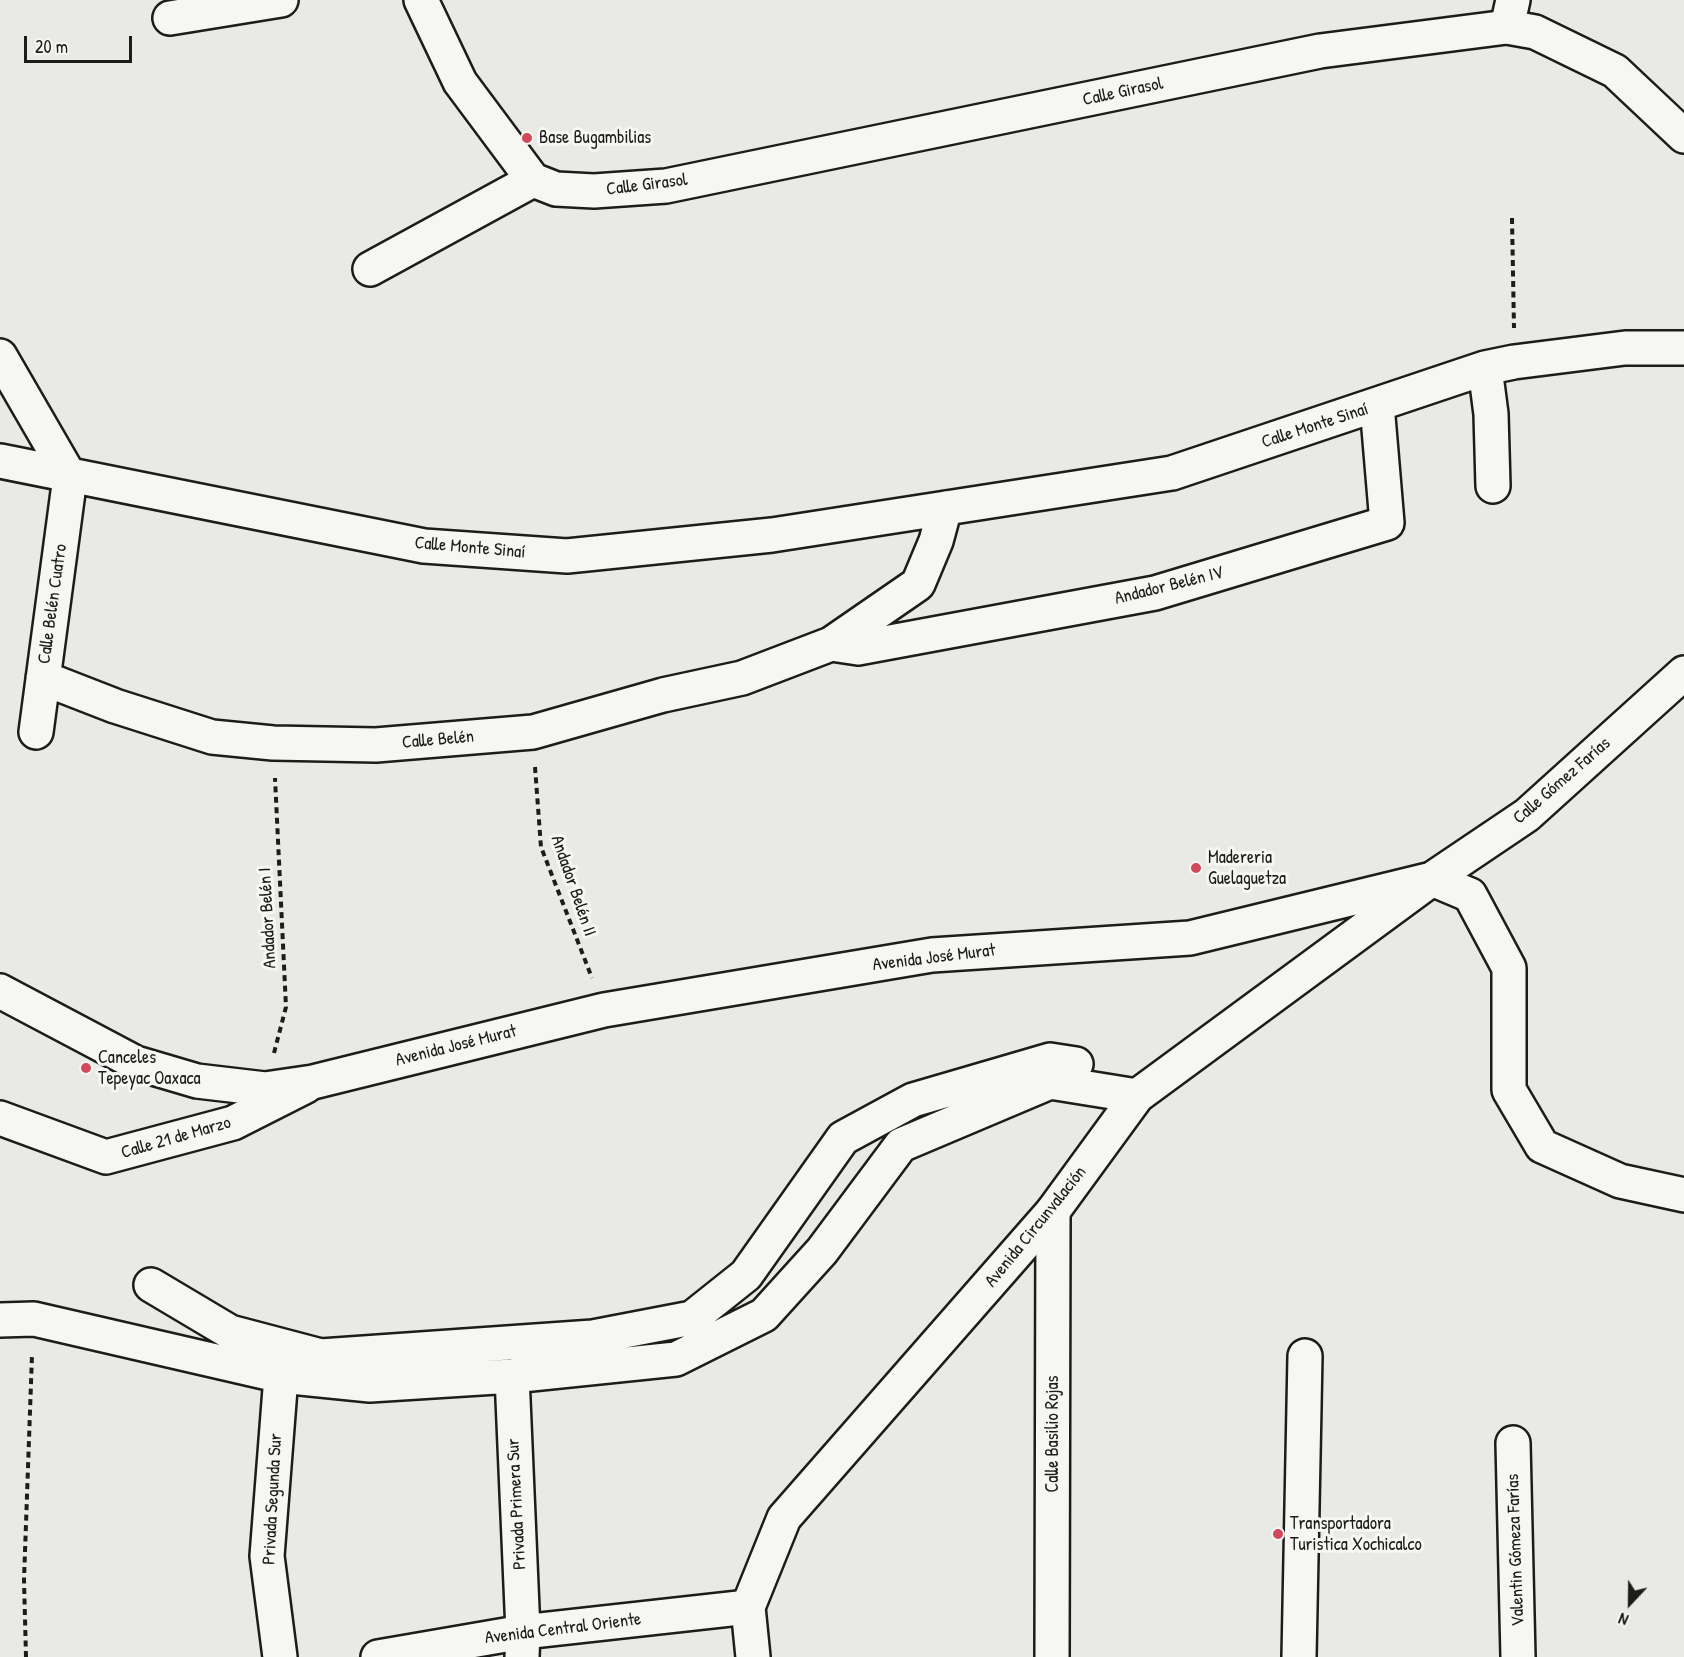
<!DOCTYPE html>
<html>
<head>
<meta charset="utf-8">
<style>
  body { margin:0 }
  #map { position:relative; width:1684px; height:1657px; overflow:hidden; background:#e9e9e5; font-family:"Patrick Hand",sans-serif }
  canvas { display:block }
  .north { position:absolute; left:1600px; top:1573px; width:60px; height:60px; -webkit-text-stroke:4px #f6f6f2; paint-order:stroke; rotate:202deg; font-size:16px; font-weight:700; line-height:24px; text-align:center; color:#1c1c1c }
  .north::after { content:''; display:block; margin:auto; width:21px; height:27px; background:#1c1c1c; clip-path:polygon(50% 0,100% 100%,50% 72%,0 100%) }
  .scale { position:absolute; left:24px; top:36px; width:108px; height:27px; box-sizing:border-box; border:3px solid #1c1c1c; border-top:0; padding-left:8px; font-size:18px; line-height:21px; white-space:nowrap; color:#1c1c1c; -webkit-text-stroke:4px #f6f6f2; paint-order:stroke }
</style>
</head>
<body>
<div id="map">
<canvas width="1684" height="1657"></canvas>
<div class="north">N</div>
<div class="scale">20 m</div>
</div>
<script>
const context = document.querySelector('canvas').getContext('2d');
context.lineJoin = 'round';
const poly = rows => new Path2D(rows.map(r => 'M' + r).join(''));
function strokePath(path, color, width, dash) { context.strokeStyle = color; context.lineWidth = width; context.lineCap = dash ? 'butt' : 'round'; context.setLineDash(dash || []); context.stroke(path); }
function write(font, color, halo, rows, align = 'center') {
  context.font = font + ' "Patrick Hand",sans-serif'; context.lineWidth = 6; context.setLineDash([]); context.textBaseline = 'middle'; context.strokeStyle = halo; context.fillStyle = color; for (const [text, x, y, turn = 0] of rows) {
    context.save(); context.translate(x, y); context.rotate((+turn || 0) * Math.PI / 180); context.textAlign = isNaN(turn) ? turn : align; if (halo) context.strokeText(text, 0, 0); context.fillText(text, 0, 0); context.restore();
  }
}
const minor = poly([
  [170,18,281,0],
  [1507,27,1513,0],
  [370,269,533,180],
  [0,356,70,477,36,732],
  [1485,368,1491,414,1493,486],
  [0,461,424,546,567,556,772,535,1172,473,1485,368,1514,362,1625,348,1684,348],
  [831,644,858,648,1155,593,1387,523,1377,405],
  [43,678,115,706,212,737,273,743,376,745,533,732,663,695,742,678,831,644,918,584,936,541,945,508],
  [1432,879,1470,895,1509,968,1509,1090,1542,1146,1620,1181,1684,1195],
  [0,1118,106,1157,233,1123,306,1086],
  [151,1285,230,1332,321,1356,593,1337,692,1318,746,1275,843,1138,913,1100,1050,1060,1076,1064],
  [0,1320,34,1319,281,1376,370,1385,512,1376,676,1359,764,1315,822,1251,901,1145,1050,1082,1137,1096],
  [512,1376,523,1632,522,1657],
  [1513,1443,1518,1657],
  [280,1657,267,1556,281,1376],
  [378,1657,523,1632,748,1607],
  [1052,1657,1053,1211],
  [1299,1657,1305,1356]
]);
const tertiary = poly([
  [421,0,460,82,533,180,556,189,594,191,666,186,1320,51,1507,27,1535,32,1615,71,1684,136],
  [0,991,136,1063,197,1081,265,1089,313,1082,604,1010,932,955,1190,938,1432,879],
  [753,1657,748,1607,784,1518,1053,1211,1137,1096,1432,879,1527,815,1684,673]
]);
strokePath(minor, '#1c1c1c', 38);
strokePath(tertiary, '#1c1c1c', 38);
strokePath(poly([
  [1512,218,1514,328],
  [535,767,541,847,592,978],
  [274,1053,286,1007,275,778],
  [26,1657,24,1580,32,1355]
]), '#1c1c1c', 4, [6, 4.5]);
strokePath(minor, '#f6f6f2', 33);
strokePath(tertiary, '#f6f6f2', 33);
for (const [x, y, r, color] of [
  [527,138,6,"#d1495b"],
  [1196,868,6,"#d1495b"],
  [86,1068,6,"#d1495b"],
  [1278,1534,6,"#d1495b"]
]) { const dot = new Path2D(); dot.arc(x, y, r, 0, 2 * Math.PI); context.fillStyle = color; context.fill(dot); strokePath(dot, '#f6f6f2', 2); }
write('18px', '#1c1c1c', '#f6f6f2', [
  ["Calle Girasol",1123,92,-12],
  ["Calle Girasol",647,185,-7],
  ["Calle Monte Sinaí",1315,426,-18],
  ["Calle Monte Sinaí",470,548,5],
  ["Andador Belén IV",1169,586,-14],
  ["Calle Belén Cuatro",53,604,-82],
  ["Calle Belén",438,740,-5],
  ["Calle Gómez Farías",1562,781,-41],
  ["Andador Belén II",573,886,71],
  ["Andador Belén I",268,918,-93],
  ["Avenida José Murat",934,958,-7],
  ["Avenida José Murat",456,1046,-14],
  ["Calle 21 de Marzo",176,1138,-16],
  ["Avenida Circunvalación",1036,1227,-51],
  ["Calle Basilio Rojas",1053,1434,-90],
  ["Privada Segunda Sur",273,1499,-87],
  ["Privada Primera Sur",517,1504,-93],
  ["Valentin Gómeza Farías",1516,1550,-92],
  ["Avenida Central Oriente",563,1629,-7]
]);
write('18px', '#1c1c1c', '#f6f6f2', [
  ["Base Bugambilias",539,138],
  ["Madereria",1208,858],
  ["Guelaguetza",1208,879],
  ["Canceles",98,1058],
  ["Tepeyac Oaxaca",98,1079],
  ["Transportadora",1290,1524],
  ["Turistica Xochicalco",1290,1545]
], 'left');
</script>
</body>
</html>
